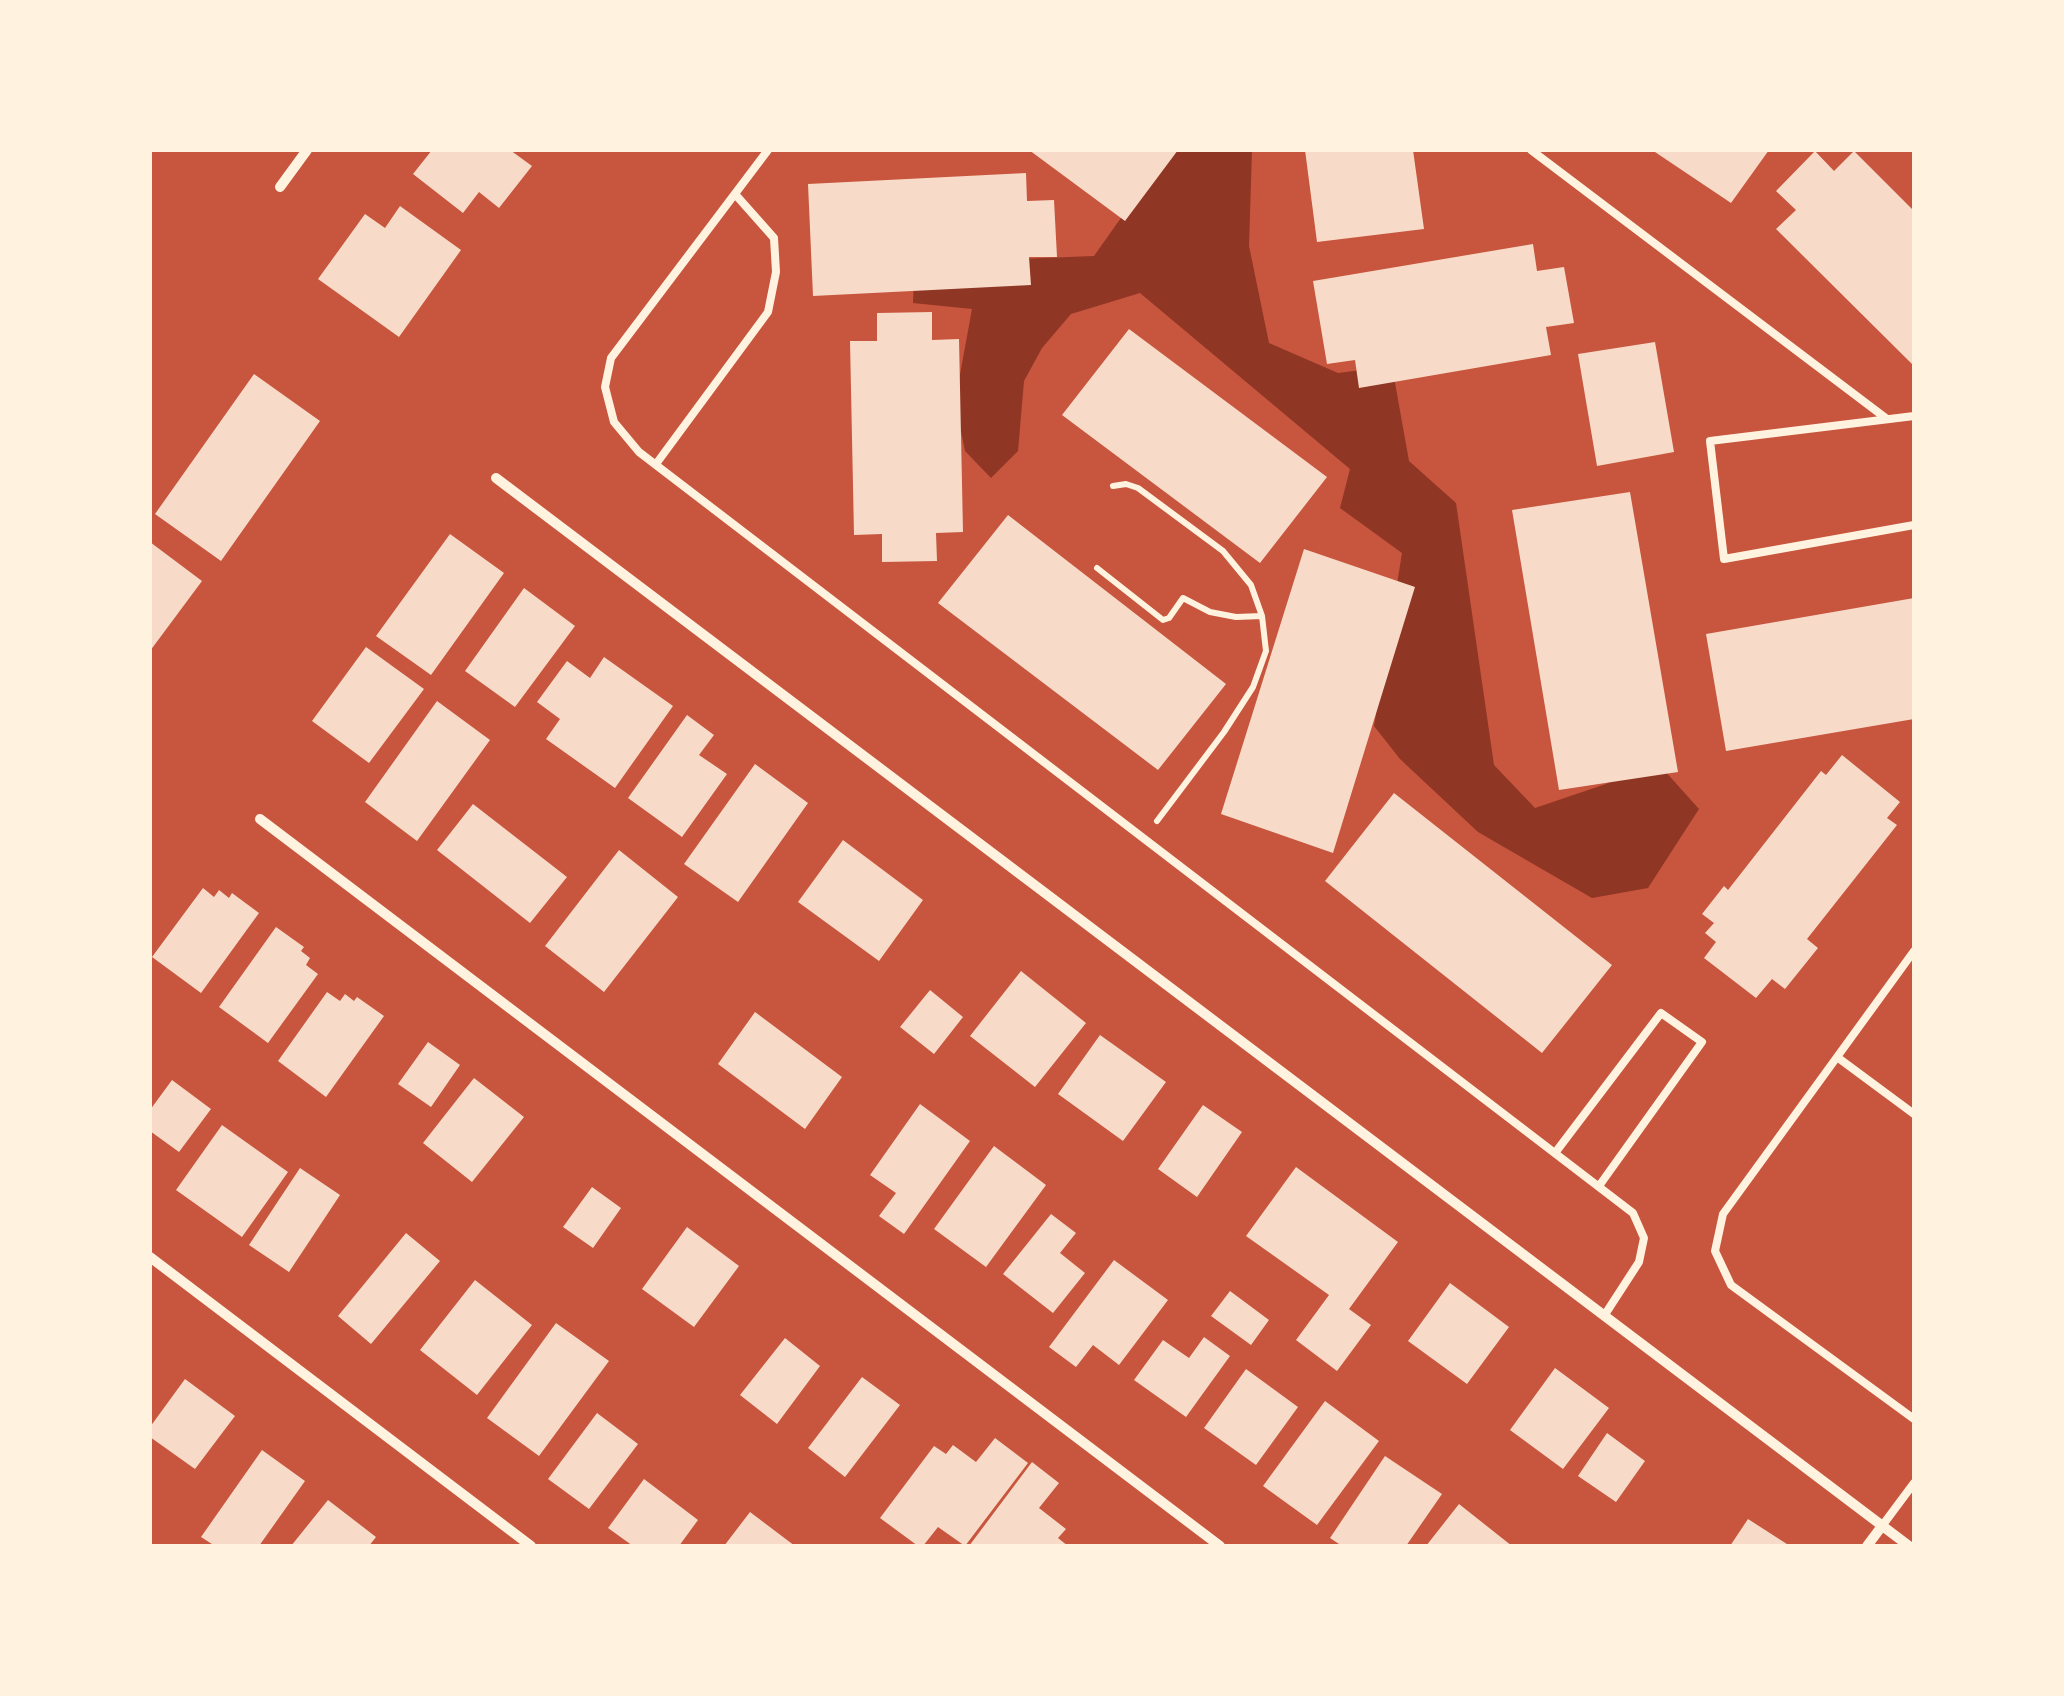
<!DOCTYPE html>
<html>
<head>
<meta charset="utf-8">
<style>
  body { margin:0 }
  #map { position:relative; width:2064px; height:1696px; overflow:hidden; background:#c8553d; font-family:Barlow,sans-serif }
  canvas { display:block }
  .frame { position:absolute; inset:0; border:152px solid #fff3e0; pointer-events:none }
</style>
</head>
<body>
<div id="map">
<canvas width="2064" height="1696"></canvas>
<div class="frame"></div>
</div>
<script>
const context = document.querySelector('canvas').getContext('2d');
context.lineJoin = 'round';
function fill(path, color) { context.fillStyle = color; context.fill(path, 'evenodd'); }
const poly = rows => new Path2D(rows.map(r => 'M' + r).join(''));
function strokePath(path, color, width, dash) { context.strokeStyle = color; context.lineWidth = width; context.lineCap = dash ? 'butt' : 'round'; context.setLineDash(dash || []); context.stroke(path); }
fill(poly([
  [1169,150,1252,150,1249,246,1269,343,1338,373,1392,366,1409,461,1456,503,1494,765,1535,808,1606,784,1642,764,1664,770,1699,809,1648,888,1592,898,1478,832,1400,759,1374,726,1402,553,1340,508,1350,469,1140,293,1071,314,1042,348,1024,381,1018,451,991,478,965,451,955,402,972,309,913,303,914,276,970,261,1094,256]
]), '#8f3625');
fill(poly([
  [432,150,510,150,532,166,499,208,479,192,463,213,413,174],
  [1029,150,1178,150,1125,221],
  [1305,150,1413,150,1424,229,1317,242],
  [1652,150,1769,150,1731,203],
  [1815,151,1834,171,1854,151,1914,211,1914,366,1776,229,1796,210,1776,191],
  [1026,173,1027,201,1054,200,1057,257,1029,257,1031,285,813,296,808,184],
  [400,206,461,250,399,337,318,279,365,214,385,228],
  [1533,244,1537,271,1564,267,1574,323,1546,327,1551,355,1359,388,1355,360,1327,364,1313,281],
  [932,312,932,340,959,339,963,532,936,533,937,561,882,562,882,534,854,535,850,341,877,341,877,313],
  [1129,329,1327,477,1260,563,1062,415],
  [1655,342,1674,452,1597,466,1578,354],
  [254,374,320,421,221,561,155,514],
  [1630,492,1678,772,1559,790,1512,510],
  [1008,515,1226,684,1158,770,938,603],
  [450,534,504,573,431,675,376,636],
  [150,542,202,581,150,651],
  [1304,549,1415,587,1333,853,1221,814],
  [524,588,575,626,515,707,465,671],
  [1914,598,1914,719,1726,751,1706,634],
  [366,647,424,689,369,763,312,721],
  [604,657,673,706,615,788,546,739,560,719,537,702,567,661,590,678],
  [437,701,490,740,417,841,365,802],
  [687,715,714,735,699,755,727,774,682,837,628,798],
  [1842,755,1900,802,1887,818,1897,825,1807,939,1818,948,1785,989,1772,979,1756,998,1704,958,1716,942,1705,933,1714,923,1702,914,1724,886,1728,890,1821,771,1826,775],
  [755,764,808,803,738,902,684,864],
  [1394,793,1612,965,1542,1053,1325,881],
  [473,804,567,877,530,923,437,850],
  [843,840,923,900,879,961,798,902],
  [619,850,678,897,604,992,545,946],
  [203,888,214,897,219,890,229,898,232,893,259,913,201,993,152,957],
  [276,927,304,947,301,951,310,958,306,965,318,974,268,1043,219,1007],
  [1021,971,1086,1023,1035,1087,970,1036],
  [930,990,963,1017,934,1054,900,1027],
  [327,992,340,1001,345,994,354,1001,357,997,384,1016,326,1097,278,1061],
  [755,1012,842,1077,805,1129,718,1064],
  [1100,1035,1166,1082,1123,1141,1058,1094],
  [428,1042,460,1065,431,1107,398,1084],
  [474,1078,524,1117,472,1182,423,1143],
  [172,1080,211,1109,179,1152,150,1131,150,1110],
  [920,1104,970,1141,904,1234,879,1216,896,1193,870,1175],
  [1203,1105,1242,1132,1197,1197,1158,1169],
  [222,1125,288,1172,242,1237,176,1190],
  [994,1146,1046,1185,986,1267,934,1229],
  [1296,1167,1398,1242,1349,1309,1371,1325,1337,1371,1296,1340,1329,1295,1246,1236],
  [300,1168,340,1195,289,1272,249,1245],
  [592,1187,621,1208,593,1248,563,1227],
  [1051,1214,1076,1233,1060,1253,1085,1273,1053,1313,1003,1274],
  [687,1227,739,1266,694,1327,642,1289],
  [406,1233,440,1261,371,1344,338,1316],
  [1114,1260,1168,1300,1119,1365,1093,1345,1076,1367,1049,1347],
  [475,1280,532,1325,477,1395,420,1350],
  [1450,1283,1509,1327,1467,1384,1408,1341],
  [1230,1291,1269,1320,1251,1345,1211,1316],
  [556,1323,609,1361,539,1456,487,1418],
  [1204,1337,1230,1356,1186,1417,1134,1380,1163,1340,1189,1358],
  [785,1338,820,1366,777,1424,740,1395],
  [1555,1368,1609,1408,1563,1469,1510,1430],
  [1246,1369,1298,1407,1256,1465,1204,1428],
  [862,1377,900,1405,845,1477,808,1448],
  [185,1379,235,1416,195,1469,150,1437,150,1427],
  [1325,1401,1379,1441,1317,1525,1263,1486],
  [597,1413,638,1444,589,1509,548,1479],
  [1607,1433,1645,1461,1616,1502,1578,1476],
  [995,1438,1028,1463,965,1546,938,1527,923,1546,918,1546,880,1518,934,1446,946,1454,953,1445,976,1462],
  [262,1450,305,1481,259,1546,215,1546,201,1537],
  [1385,1456,1442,1494,1406,1546,1342,1546,1330,1538],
  [1032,1462,1059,1483,1039,1508,1066,1529,1058,1538,1068,1546,969,1546],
  [644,1479,698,1520,679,1546,633,1546,608,1528],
  [328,1500,376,1537,369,1546,291,1546],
  [1459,1504,1512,1546,1426,1546],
  [750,1512,795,1546,724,1546],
  [1748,1519,1790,1546,1730,1546]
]), '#f7dbc8');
strokePath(poly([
  [1113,486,1126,484,1138,488,1223,551,1251,585,1262,616,1266,651,1253,687,1224,732,1157,821],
  [1097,568,1163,620,1169,618,1183,598,1210,612,1236,617,1262,616]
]), '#fff3e0', 6);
strokePath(poly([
  [768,150,611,358,605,387,614,422,639,452,1633,1213,1644,1238,1639,1262,1604,1316],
  [1531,150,1887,419],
  [1914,416,1710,441,1724,559,1914,525],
  [656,464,768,312,776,272,774,238,735,194],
  [1914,951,1723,1214,1715,1251,1731,1285,1914,1419],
  [1837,1057,1914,1114],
  [1555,1153,1661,1013,1702,1042,1599,1186],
  [1882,1526,1914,1483]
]), '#fff3e0', 8);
strokePath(poly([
  [280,187,307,150],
  [496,478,1909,1546],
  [260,819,1220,1546],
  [150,1257,531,1546],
  [1867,1546,1882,1526]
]), '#fff3e0', 10);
</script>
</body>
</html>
